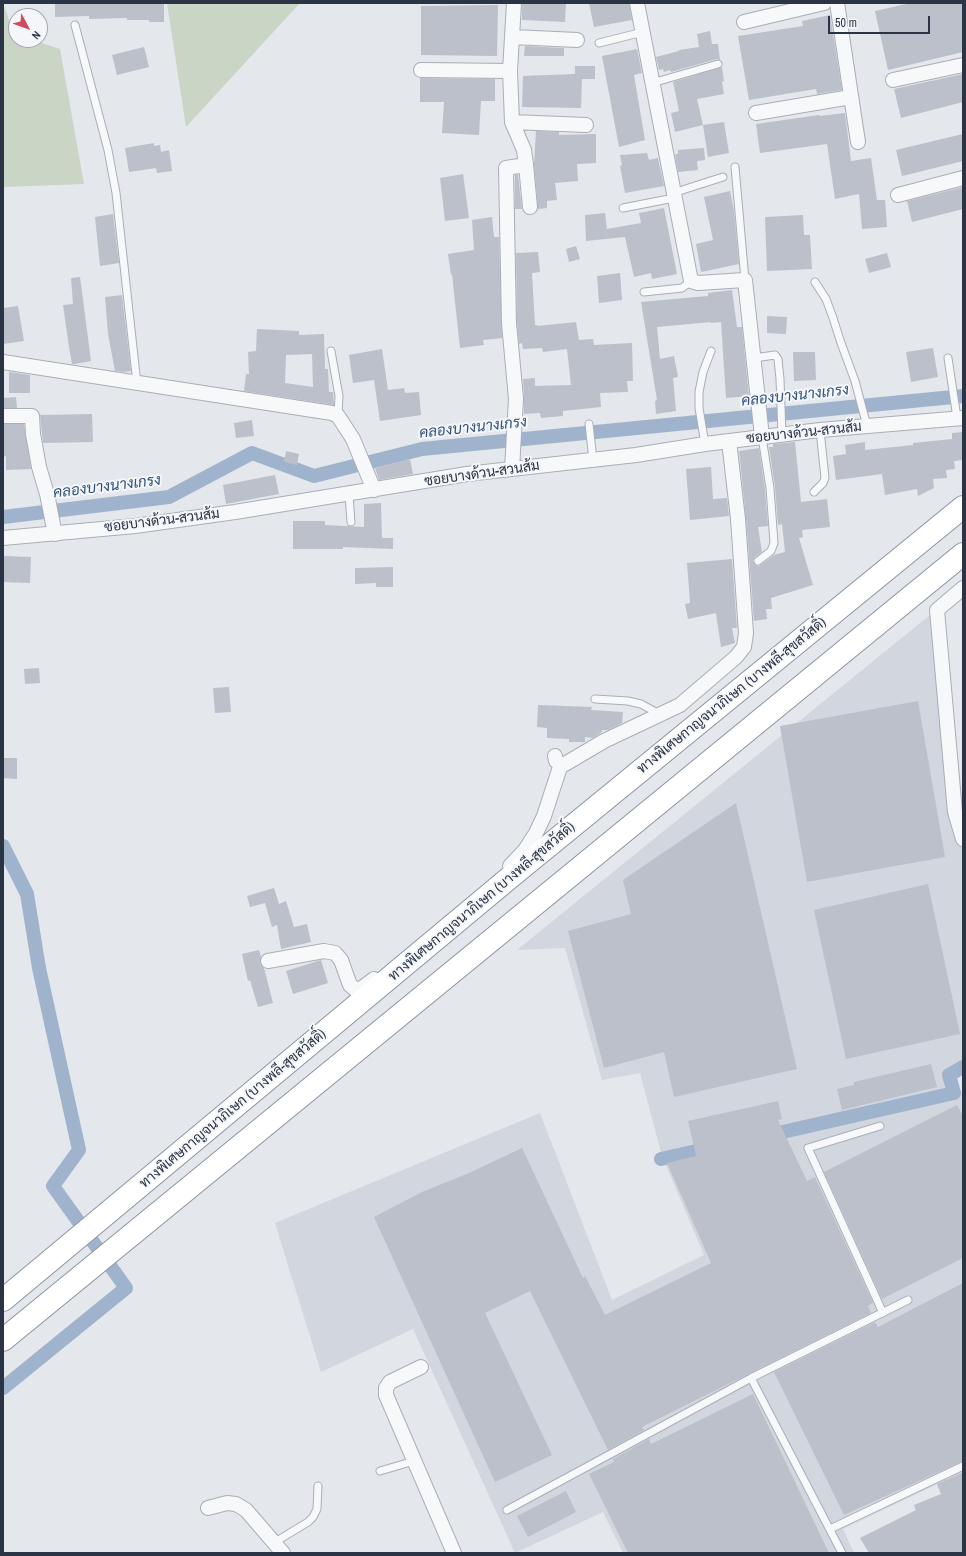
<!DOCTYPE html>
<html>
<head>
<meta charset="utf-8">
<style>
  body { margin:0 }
  #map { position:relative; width:966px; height:1556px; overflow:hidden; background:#e4e7ec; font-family:"Archivo Narrow",sans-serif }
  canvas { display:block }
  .frame { position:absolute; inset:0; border:4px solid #2b3445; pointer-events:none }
  .north { position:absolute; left:8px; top:8px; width:40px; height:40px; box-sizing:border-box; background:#f4f6f9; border:1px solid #a4a8b1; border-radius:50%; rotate:131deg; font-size:11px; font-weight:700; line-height:16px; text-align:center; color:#2b3445 }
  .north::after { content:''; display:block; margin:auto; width:14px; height:18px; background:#d1495b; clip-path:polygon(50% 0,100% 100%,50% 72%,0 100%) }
  .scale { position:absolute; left:828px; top:16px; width:102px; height:18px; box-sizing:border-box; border:2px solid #2b3445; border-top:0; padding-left:5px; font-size:12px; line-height:14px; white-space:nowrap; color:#2b3445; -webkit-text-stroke:3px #f4f6f9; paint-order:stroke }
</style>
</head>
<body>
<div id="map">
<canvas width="966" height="1556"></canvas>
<div class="frame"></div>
<div class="north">N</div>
<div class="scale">50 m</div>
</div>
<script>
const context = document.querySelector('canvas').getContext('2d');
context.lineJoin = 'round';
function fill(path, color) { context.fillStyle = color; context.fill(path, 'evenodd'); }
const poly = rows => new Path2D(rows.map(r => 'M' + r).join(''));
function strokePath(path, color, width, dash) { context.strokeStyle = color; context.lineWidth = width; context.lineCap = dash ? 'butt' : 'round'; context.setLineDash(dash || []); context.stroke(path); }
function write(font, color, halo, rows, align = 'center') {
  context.font = font + ' "Archivo Narrow",Sarabun,sans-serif'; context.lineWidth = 4; context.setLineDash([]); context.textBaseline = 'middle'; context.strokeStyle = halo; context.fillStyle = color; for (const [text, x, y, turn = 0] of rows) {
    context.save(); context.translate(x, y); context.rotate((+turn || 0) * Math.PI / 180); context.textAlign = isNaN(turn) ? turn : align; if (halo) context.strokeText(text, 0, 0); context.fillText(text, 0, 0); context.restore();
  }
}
fill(poly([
  [930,615,963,826,963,1070,953,1077,963,1096,963,1472,843,1529,854,1553,623,1553,603,1512,515,1553,413,1329,321,1372,275,1223,540,1113,612,1300,704,1255,662,1156,640,1073,602,1080,565,948,517,950]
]), '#d2d6de');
fill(poly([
  [3,3,14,34,16,35,16,40,32,40,60,49,84,184,3,187],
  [167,3,197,4,300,3,186,127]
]), '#c9d6c5');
strokePath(poly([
  [3,517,169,497,252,453,314,476,422,449,963,396],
  [3,846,27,894,39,968,79,1150,53,1186,126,1288,3,1388],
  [765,1136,954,1093,949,1075,963,1067],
  [661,1159,714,1147]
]), '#9fb4cc', 14);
fill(poly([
  [55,3,164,3,164,22,149,22,149,20,127,20,127,18,89,19,89,16,55,17],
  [522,3,566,3,565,22,522,20],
  [589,3,629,3,632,20,594,27],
  [911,3,963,3,963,52,888,70,875,11],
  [498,5,497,56,421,55,421,6],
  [830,15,842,90,817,94,816,89,749,100,738,36,803,26,802,21],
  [710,31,712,44,718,44,720,60,717,59,671,72,670,70,664,72,663,69,659,70,656,57,679,51,679,50,699,47,697,34],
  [525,46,564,48,564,56,524,56],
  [144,47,149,67,117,75,112,55],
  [637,49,642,73,634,75,645,140,619,147,602,56],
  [575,66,595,66,595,79,582,79,581,108,522,107,523,76,575,74],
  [722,67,724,81,722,82,724,94,697,99,703,125,675,132,671,113,679,111,673,82],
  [963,74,963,102,901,118,894,89],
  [420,78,495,79,495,101,481,101,479,135,442,133,444,102,420,102],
  [845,113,851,161,871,158,877,200,885,200,887,227,862,229,859,194,835,199,827,144,760,153,756,124,819,115,820,116],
  [724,122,729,153,708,157,703,125],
  [536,131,559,132,559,135,596,134,596,163,577,164,578,181,555,183,557,200,547,201,547,208,538,209,534,164],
  [963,134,963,161,902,176,896,150],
  [154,143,154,146,160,145,161,152,169,150,172,171,157,173,156,168,129,172,125,148],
  [704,148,705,160,697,161,698,170,678,172,675,154,678,154,678,150],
  [647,153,649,160,658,158,664,186,625,193,620,166,622,165,620,155],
  [463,174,469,218,445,221,440,178],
  [515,175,518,175,522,209,515,209],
  [963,187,963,209,912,222,907,201],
  [730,191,734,211,739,264,701,272,696,244,713,240,704,197],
  [664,208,677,274,652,279,651,273,634,277,625,237,586,241,585,215,605,213,607,229,641,223,639,213],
  [113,214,119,263,100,266,95,217],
  [803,215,804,235,810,235,812,269,767,271,765,217],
  [492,217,494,237,499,237,502,338,483,340,484,345,460,348,452,274,451,275,448,254,474,250,472,220],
  [576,246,580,259,569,262,566,249],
  [538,252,540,272,532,273,535,325,537,325,537,326,576,322,579,340,593,339,594,345,632,343,633,381,627,381,628,392,600,393,601,407,563,411,563,416,541,418,540,413,524,414,524,398,523,379,535,378,535,386,571,385,567,349,543,352,542,348,523,349,522,343,519,344,517,323,516,253],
  [887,253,891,267,869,273,865,259],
  [620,273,622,300,599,303,597,276],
  [80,277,91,361,75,364,72,364,69,347,63,305,73,304,71,278],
  [732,290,737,327,742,327,749,396,726,398,721,322,711,323,711,322,657,327,660,359,674,356,678,377,673,378,676,411,656,414,655,401,657,400,641,302,708,296,708,293],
  [122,295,131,371,124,372,115,371,108,334,105,297],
  [18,306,24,341,3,344,3,308],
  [767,316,787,317,786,334,767,333],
  [257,329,299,331,299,335,324,334,325,369,328,369,329,392,333,392,334,405,244,391,246,374,249,374,248,352,256,351],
  [312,354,313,387,285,383,286,355],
  [933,348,938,377,911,382,906,352],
  [382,349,388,390,404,388,405,393,419,392,421,415,380,421,374,380,353,383,349,355],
  [793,352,815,352,816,380,794,381],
  [9,372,30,375,30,393,9,393],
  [16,397,17,408,3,408,3,398],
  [92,414,93,442,43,443,40,415],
  [252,420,254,436,236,438,234,423],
  [3,424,24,424,31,469,6,470,6,456,3,457],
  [963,432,963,460,954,461,955,469,946,470,947,478,933,479,934,488,918,496,917,489,885,495,882,474,836,480,833,456,846,454,845,445,865,442,865,450,913,445,913,443,952,439,952,433],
  [795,442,801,502,827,499,830,527,802,530,803,537,799,538,813,585,771,598,772,609,766,609,767,619,754,621,746,518,739,451,759,448,765,489,768,526,758,527,762,552,755,557,753,561,756,565,759,566,774,555,785,552,782,524,778,525,775,487,769,447,773,447,773,444],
  [286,451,299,454,297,465,284,462],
  [410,459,413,474,379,480,375,468],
  [711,467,713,499,727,498,729,516,690,520,686,469],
  [275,475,279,494,226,504,223,485],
  [381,503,382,538,393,538,393,549,343,547,343,549,293,549,293,521,325,521,325,525,364,527,364,504],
  [3,556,31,557,30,583,3,582],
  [732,559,737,628,732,628,735,643,721,647,716,613,688,619,685,604,690,603,687,563],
  [393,567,393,587,376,587,376,583,355,584,355,568],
  [39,668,40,683,25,684,24,669],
  [229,687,231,712,215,713,213,688],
  [918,701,945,857,807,882,780,726],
  [538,705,592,707,591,710,623,712,622,723,608,730,602,730,602,732,593,738,585,737,585,742,569,742,569,739,547,738,547,728,537,727],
  [3,758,17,758,17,779,3,778],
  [736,803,797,1069,674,1097,664,1052,604,1068,568,931,631,914,623,880],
  [928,884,960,1034,846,1059,814,910],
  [274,888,279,904,286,901,294,927,307,924,311,942,281,949,277,925,272,927,265,903,250,907,247,896],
  [259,950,261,957,260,963,264,968,273,1003,258,1007,250,980,248,981,242,954],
  [321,960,328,983,293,994,286,971],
  [931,1064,937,1087,842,1110,837,1089,854,1085,854,1082],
  [778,1101,782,1119,778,1120,807,1181,815,1177,873,1303,868,1306,871,1313,642,1427,644,1430,608,1450,530,1291,485,1313,552,1455,495,1482,374,1217,422,1192,469,1173,522,1148,583,1278,585,1276,605,1315,711,1263,667,1163,696,1156,688,1121],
  [957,1105,963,1116,963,1258,882,1299,824,1172],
  [963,1283,963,1461,844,1515,774,1372,875,1322,878,1327],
  [753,1394,829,1553,628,1553,589,1474,614,1462,613,1459,649,1439,651,1444],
  [963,1472,963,1553,869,1553,860,1538,916,1510,914,1505,941,1494,937,1484],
  [566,1491,576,1512,528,1537,517,1516]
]), '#bbc0ca');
const lane = poly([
  [75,25,108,150,116,193,137,384],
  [599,43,643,32],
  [652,83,718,64],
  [735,167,745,280],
  [673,193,723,177],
  [623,208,674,198],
  [815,282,826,299,833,318,841,343,855,381,867,426],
  [644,292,682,288,691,281],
  [331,351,339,396,338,416],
  [754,358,775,355,778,359,780,379,782,435],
  [948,358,957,418],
  [589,424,593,460],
  [705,444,699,408,699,392,703,372,711,351],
  [814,492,823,483,825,478,820,430],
  [349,494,351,522],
  [758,561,771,551,774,543,770,488,762,437],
  [595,699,628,701,641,704,661,715],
  [880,1126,808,1148,883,1313],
  [751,1378,842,1553],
  [380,1471,414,1461],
  [507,1510,751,1378,908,1300],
  [830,1529,963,1466],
  [275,1542,308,1522,313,1517,317,1509,318,1486]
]);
const street = poly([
  [637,3,691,281,698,283,745,280,762,437],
  [837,3,858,142],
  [744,22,824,3],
  [513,37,577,40],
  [421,70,510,71],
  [893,80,963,65],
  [756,113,851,97],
  [512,122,586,125],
  [526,165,530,207],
  [898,195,963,178],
  [3,362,332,413,338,416,353,439,374,490],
  [3,416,32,416,33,434,39,467,47,494,55,534],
  [512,469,516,399,509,323,506,168,526,165,524,150,512,122,510,71,514,3],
  [3,538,135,526,235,512,467,474,636,455,705,444,820,430,963,418],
  [963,588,937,610,955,812,963,839],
  [555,756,556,761,561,764,565,764,604,741,680,705,736,657,744,647,746,633,738,519,729,441],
  [510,866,525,850,536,833,544,816,561,764],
  [268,961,324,951,335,953,341,960,350,985,356,990,362,988,374,979],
  [421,1367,390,1382,386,1388,386,1395,454,1553],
  [208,1508,227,1503,236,1504,246,1510,283,1553]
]);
const highway = poly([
  [3,1300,508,879,963,507],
  [3,1340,963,554]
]);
strokePath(lane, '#a9aeb7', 9);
strokePath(street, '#a9aeb7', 16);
strokePath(highway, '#8b94a3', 24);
strokePath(lane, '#f7f8fa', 7);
strokePath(street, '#f7f8fa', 14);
strokePath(highway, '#fff', 22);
write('14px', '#2b3445', '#f4f6f9', [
  ["ซอยบางด้วน-สวนส้ม",804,433,-6],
  ["ซอยบางด้วน-สวนส้ม",482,474,-8],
  ["ซอยบางด้วน-สวนส้ม",162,521,-7],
  ["ทางพิเศษกาญจนาภิเษก (บางพลี-สุขสวัสดิ์)",732,696,-39],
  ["ทางพิเศษกาญจนาภิเษก (บางพลี-สุขสวัสดิ์)",482,902,-40],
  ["ทางพิเศษกาญจนาภิเษก (บางพลี-สุขสวัสดิ์)",233,1109,-40]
]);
write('italic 15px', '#34527a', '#f4f6f9', [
  ["คลองบางนางเกรง",795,396,-6],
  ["คลองบางนางเกรง",473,428,-6],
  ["คลองบางนางเกรง",107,487,-7]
]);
</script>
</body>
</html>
